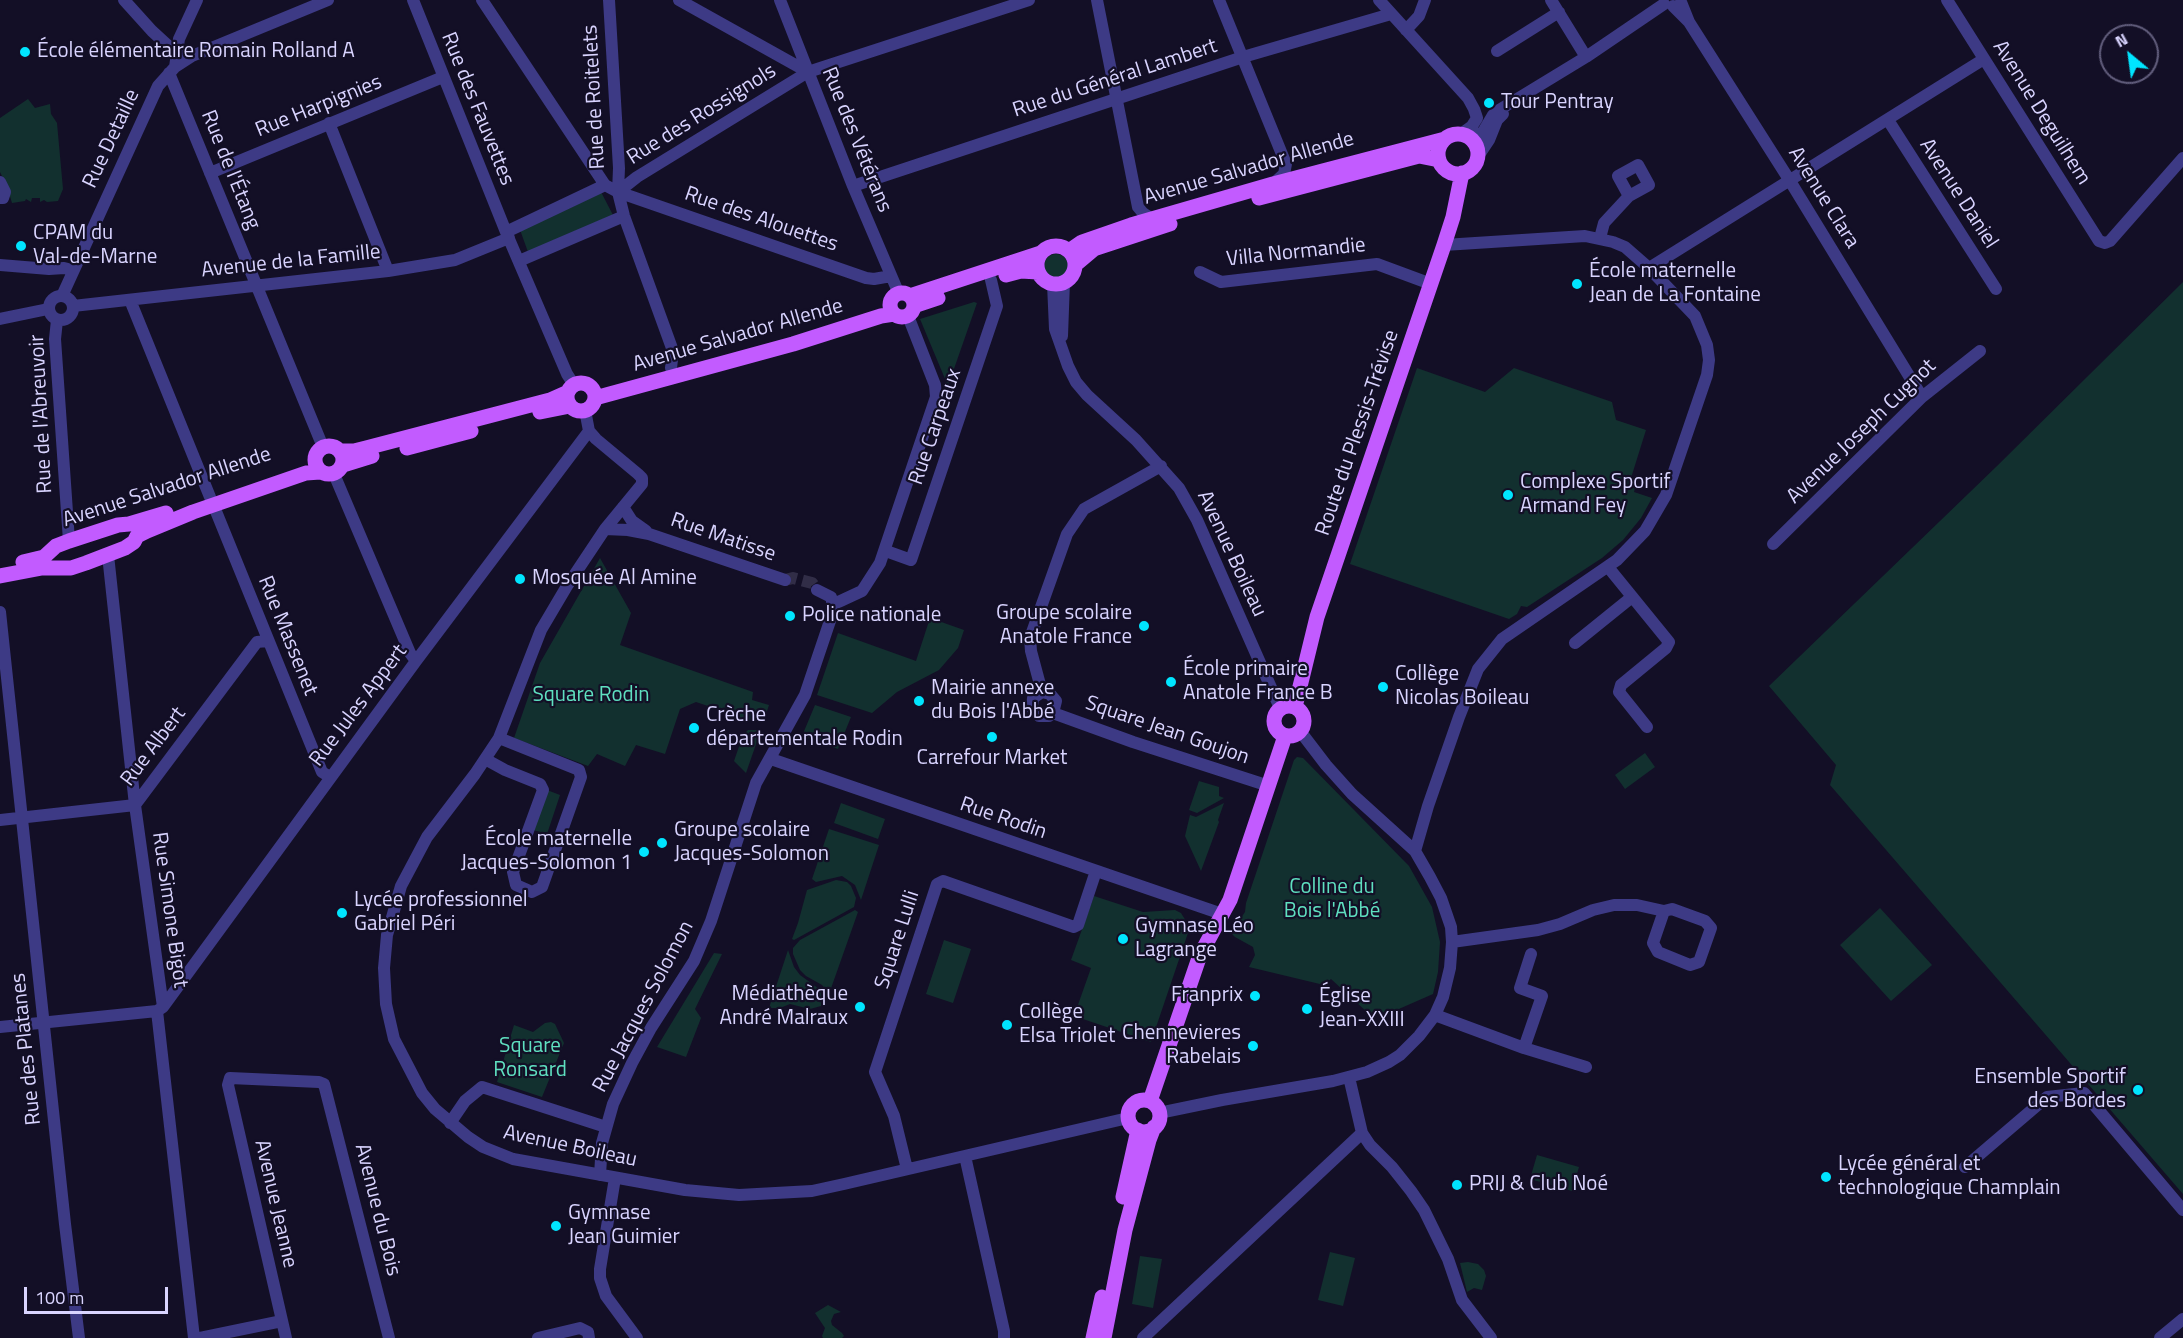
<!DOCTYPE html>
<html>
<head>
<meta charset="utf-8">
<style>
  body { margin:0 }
  #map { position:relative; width:2183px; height:1338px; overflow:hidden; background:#130f26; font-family:"Titillium Web",sans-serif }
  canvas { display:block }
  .north { position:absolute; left:2099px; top:24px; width:60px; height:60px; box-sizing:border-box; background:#130f26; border:2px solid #625e7d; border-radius:50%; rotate:331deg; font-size:16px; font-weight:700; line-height:24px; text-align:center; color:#d9d4ff }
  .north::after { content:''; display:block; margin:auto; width:21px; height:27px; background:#00e5ff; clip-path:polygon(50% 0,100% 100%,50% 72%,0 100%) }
  .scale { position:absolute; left:24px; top:1287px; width:144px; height:27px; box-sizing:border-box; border:3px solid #d9d4ff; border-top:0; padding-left:8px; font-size:18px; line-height:21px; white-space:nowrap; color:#d9d4ff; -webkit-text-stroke:4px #130f26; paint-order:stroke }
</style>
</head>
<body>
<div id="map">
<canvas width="2183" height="1338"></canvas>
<div class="north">N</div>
<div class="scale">100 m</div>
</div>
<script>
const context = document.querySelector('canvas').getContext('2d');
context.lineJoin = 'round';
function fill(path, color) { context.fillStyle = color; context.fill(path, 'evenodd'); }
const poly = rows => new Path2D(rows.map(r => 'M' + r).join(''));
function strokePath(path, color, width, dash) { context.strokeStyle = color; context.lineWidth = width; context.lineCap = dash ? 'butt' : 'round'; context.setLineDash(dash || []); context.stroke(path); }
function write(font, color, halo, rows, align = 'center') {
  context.font = font + ' "Titillium Web",sans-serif'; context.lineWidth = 4.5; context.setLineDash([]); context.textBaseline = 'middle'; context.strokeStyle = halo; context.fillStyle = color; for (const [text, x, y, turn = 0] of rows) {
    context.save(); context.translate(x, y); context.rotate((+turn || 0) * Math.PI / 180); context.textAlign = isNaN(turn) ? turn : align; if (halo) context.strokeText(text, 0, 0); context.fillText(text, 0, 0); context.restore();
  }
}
fill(poly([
  [28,99,35,108,50,104,51,114,57,123,63,189,58,201,47,202,44,200,40,202,40,198,32,198,31,202,26,199,25,201,12,203,7,186,0,172,0,118],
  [600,190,614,217,528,252,519,227],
  '1044 266a12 12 0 1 1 24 0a12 12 0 1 1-24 0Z',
  [2183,282,2183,1194,1830,785,1836,765,1769,686,1997,466],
  [974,302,977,303,948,386,920,319],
  [1417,368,1485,392,1514,368,1612,402,1616,420,1646,430,1631,478,1637,480,1634,492,1652,498,1641,518,1623,540,1602,558,1527,607,1521,606,1517,614,1509,619,1350,564],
  [600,558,631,613,620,645,753,692,752,700,769,705,764,720,733,721,732,714,696,702,680,709,665,754,636,745,625,766,597,754,588,766,514,738,540,663],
  [930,618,964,630,958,648,939,670,897,692,872,713,817,695,838,633,916,661],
  [815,705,851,717,838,749,802,736],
  [748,730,761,730,746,773,734,761,743,735],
  [1645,753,1655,767,1625,789,1615,775],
  [1297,757,1303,758,1409,866,1432,907,1440,942,1438,972,1433,994,1392,1012,1368,1013,1331,979,1324,985,1249,967,1255,955,1253,947,1235,937,1231,933,1245,912,1246,903,1294,760],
  [1199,781,1219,787,1219,796,1224,798,1197,813,1189,810],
  [547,790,560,795,547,834,533,830],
  [841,803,885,819,878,839,834,823],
  [1224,803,1218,820,1219,822,1201,871,1185,836,1190,815,1196,817],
  [829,829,879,845,861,900,855,885,842,876,816,882,812,879],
  [836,880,847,882,851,886,856,898,854,907,794,940,792,939,798,923,807,890],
  [1094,896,1143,912,1175,910,1181,913,1189,926,1189,930,1151,1042,1074,1016,1091,968,1071,960],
  [1880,908,1932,965,1891,1001,1840,945],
  [855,910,858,912,829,994,822,985,806,976,800,970,793,954,793,948,800,940],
  [944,940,971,949,953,1003,926,994],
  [788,950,794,967,800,975,822,991,824,997,821,1006,810,1009,790,1004,780,1008,769,1008],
  [714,953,722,954,695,1009,701,1018,686,1057,657,1047],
  [551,1022,555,1024,564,1043,542,1097,497,1082,514,1025,533,1032,545,1023],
  [1537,1155,1579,1167,1572,1191,1530,1179],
  [1330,1252,1355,1258,1343,1306,1318,1300],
  [1140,1256,1162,1259,1153,1308,1132,1304],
  [1468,1262,1478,1264,1484,1270,1486,1276,1482,1290,1474,1288,1467,1292,1460,1263],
  [828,1305,841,1312,834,1314,831,1321,832,1325,842,1333,844,1336,842,1338,823,1338,822,1336,825,1328,815,1313]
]), '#12302f');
strokePath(poly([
  [785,580,793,578,812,583,817,590]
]), '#312d47', 12, [12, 6]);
strokePath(poly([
  [124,0,152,31,177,54],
  [413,0,506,232,567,374,574,385],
  [482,0,605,185,618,192,624,216,673,351,671,368],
  [609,0,619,168,618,192],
  [679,0,808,72],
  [780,0,853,186,899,294],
  [1097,0,1138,207,1143,213,1152,219],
  [1219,0,1286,164,1284,174,1273,184],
  [1379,0,1468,98,1474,109,1477,118,1472,126,1461,134],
  [1551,0,1586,57],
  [1947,0,2099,241,2105,243,2110,241,2183,158],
  [1673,6,1689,22,1681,2],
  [1689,22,1790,181,1922,397],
  [1406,30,1419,16,1425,0],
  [1497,51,1559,12],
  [175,67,192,56,328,0],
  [169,73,323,447],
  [1888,120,1996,289],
  [329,123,388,271],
  [1471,139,1483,132,1493,115,1499,110,1586,57,1664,4],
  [1477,158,1489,140,1497,120,1503,114],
  [1638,165,1649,185,1629,196,1618,176,1638,165],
  [210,173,443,77],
  [0,182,5,192,3,198,0,198],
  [853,186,1243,57,1391,14],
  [618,192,637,177,808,72,1029,0],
  [618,192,866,278,874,279,891,276],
  [506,232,605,185],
  [1600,238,1604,223,1629,196],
  [519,261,624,216],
  [0,265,49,269,64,268,72,270],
  [1649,268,1984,59],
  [1200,272,1221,282,1377,264,1431,284],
  [1053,284,1055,329,1068,366,1076,382,1087,395,1136,440,1179,488,1197,520,1280,708],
  '49 308a12 12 0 1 1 24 0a12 12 0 1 1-24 0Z',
  [62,296,158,86,175,67,179,39,197,0],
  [130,300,210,497],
  [73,306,388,271,455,260,509,238],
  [0,319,48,309],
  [57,320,55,339,69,541],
  [1062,336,1064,282],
  [585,410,589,431,596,439,638,474,642,478,642,484,605,529,567,586,541,630,499,738,475,774,427,837,401,886,387,935,384,968,386,1004,394,1039,422,1093,435,1109,468,1137,483,1147,513,1159,685,1190,739,1195,812,1191,844,1184,1128,1118],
  [334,474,410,653,416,661],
  [213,504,322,772,330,777],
  [623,507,632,521,646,531],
  [605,529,628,530,649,534,785,580],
  [1773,544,1922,397,1980,351],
  [886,551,911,560,997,306,991,280],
  [108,555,135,805,163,1007],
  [1608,567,1669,642,1666,648,1621,685,1619,692,1647,727],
  [834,604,862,591,880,563,936,397,935,385,908,316],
  [0,612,65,1224,79,1338],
  [1575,643,1632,597],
  [1042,692,1031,651,1030,638,1067,534,1084,509,1161,466],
  [1053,713,1056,701,1050,694,1042,692,1033,698,1032,708,1039,716,1049,716,1053,713,1133,742,1269,786],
  [485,759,505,770,540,784,543,790,513,872,516,885,532,892,542,887,581,777,579,770,499,738],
  [771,759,1222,914],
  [0,820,135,805,257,642,267,641],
  [1415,851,1428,806,1459,717,1478,669,1502,639,1617,560,1645,531,1666,495,1707,375,1709,360,1707,345,1695,316,1649,268,1625,247,1613,242,1585,236,1444,245],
  [1452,942,1538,930,1560,924,1593,910,1614,905,1637,905,1664,911,1672,909,1705,921,1711,928,1699,962,1690,965,1658,952,1653,943,1664,911],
  [1531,954,1520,988,1542,996,1524,1048,1586,1067],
  [157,1011,163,1007,416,661,589,431],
  [157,1011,194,1338],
  [1435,1015,1524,1048],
  [0,1027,157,1011],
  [1349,1077,1362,1133,1370,1145,1392,1167,1411,1191,1424,1210,1448,1259,1462,1300,1491,1338],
  [1159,1113,1222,1100,1333,1081,1367,1072,1389,1062,1400,1055,1419,1036,1435,1015,1443,997,1450,968,1452,942,1451,927,1441,898,1430,877,1415,851,1352,794,1326,765,1300,731],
  [450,1123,465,1101,482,1087,606,1127],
  [965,1156,1004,1331,1004,1338],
  [1965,1167,2047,1097,2084,1093,2183,1210],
  [907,1169,894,1116,875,1072,937,884,943,881,1074,927,1078,925,1096,871],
  [600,1175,602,1143,613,1104,632,1063,651,1028,694,961,711,921,756,783,805,695,834,609,831,597,817,590],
  [615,1178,600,1269,600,1278,606,1296,637,1338],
  [200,1338,282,1321],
  [286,1338,228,1085,230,1078,319,1082,324,1084,389,1338],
  [538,1338,580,1328,588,1332,589,1338],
  [1143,1338,1362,1133],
  [2160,1338,2183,1319]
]), '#3d3a85', 12);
strokePath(poly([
  '1438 154a20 20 0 1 1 40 0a20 20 0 1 1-40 0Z',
  [1259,198,1419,156,1439,160],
  '1037 265a19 19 0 1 1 38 0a19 19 0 1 1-38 0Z',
  [1069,251,1082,242,1131,225,1273,184,1445,139],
  [1075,265,1094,249,1170,224],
  [1006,275,1021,271,1038,272],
  '890 305a12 12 0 1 1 24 0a12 12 0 1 1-24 0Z',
  [910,296,1041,253],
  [914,306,938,298],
  '567 397a14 14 0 1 1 28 0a14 14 0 1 1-28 0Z',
  [595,398,793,344,881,316,894,314],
  [540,412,570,406],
  '315 460a14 14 0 1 1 28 0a14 14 0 1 1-28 0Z',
  [407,448,471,431],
  [340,451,354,451,366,448,550,400,568,392],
  [343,465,372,456],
  [23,562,44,557,56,546,69,541,118,525,129,524,166,513],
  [0,576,42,568,71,568,86,563,125,548,134,542,137,536,147,531,193,512,306,473,320,472],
  '1274 721a15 15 0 1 1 30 0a15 15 0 1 1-30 0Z',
  [1295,707,1317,617,1444,245,1453,217,1462,173],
  '1128 1116a16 16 0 1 1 32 0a16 16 0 1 1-32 0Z',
  [1150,1101,1200,955,1230,900,1285,736],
  [1123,1197,1138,1130],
  [1093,1338,1102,1297],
  [1104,1338,1125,1230,1149,1140,1154,1127]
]), '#c25bff', 15);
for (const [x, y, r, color] of [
  [25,52,6,"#00e5ff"],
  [1489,103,6,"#00e5ff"],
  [21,246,6,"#00e5ff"],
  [1577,284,6,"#00e5ff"],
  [1508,495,6,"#00e5ff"],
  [520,579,6,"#00e5ff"],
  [790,616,6,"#00e5ff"],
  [1144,626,6,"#00e5ff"],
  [1171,682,6,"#00e5ff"],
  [1383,687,6,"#00e5ff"],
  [919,701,6,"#00e5ff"],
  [694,728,6,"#00e5ff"],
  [992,737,6,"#00e5ff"],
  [662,843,6,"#00e5ff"],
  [644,852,6,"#00e5ff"],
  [342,913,6,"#00e5ff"],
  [1123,939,6,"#00e5ff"],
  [1255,996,6,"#00e5ff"],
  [860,1007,6,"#00e5ff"],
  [1307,1009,6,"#00e5ff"],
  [1007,1025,6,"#00e5ff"],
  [1253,1046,6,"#00e5ff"],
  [2138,1090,6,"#00e5ff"],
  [1826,1177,6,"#00e5ff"],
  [1457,1185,6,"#00e5ff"],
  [556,1226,6,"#00e5ff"]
]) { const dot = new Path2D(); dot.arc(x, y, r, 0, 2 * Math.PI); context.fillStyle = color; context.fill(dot); strokePath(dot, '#130f26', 2); }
write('21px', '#d9d4ff', '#130f26', [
  ["École élémentaire Romain Rolland A",37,52],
  ["Tour Pentray",1501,103],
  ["CPAM du",33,234],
  ["Val-de-Marne",33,258],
  ["École maternelle",1589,272],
  ["Jean de La Fontaine",1589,296],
  ["Complexe Sportif",1520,483],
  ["Armand Fey",1520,507],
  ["Mosquée Al Amine",532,579],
  ["Groupe scolaire",1132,614,"right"],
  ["Anatole France",1132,638,"right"],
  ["Police nationale",802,616],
  ["École primaire",1183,670],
  ["Anatole France B",1183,694],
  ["Collège",1395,675],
  ["Nicolas Boileau",1395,699],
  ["Mairie annexe",931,689],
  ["du Bois l'Abbé",931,713],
  ["Crèche",706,716],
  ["départementale Rodin",706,740],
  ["Carrefour Market",992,759,"center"],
  ["Groupe scolaire",674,831],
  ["Jacques-Solomon",674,855],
  ["École maternelle",632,840,"right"],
  ["Jacques-Solomon 1",632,864,"right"],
  ["Lycée professionnel",354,901],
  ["Gabriel Péri",354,925],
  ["Gymnase Léo",1135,927],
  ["Lagrange",1135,951],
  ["Médiathèque",848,995,"right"],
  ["André Malraux",848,1019,"right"],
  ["Franprix",1243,996,"right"],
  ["Église",1319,997],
  ["Jean-XXIII",1319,1021],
  ["Collège",1019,1013],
  ["Elsa Triolet",1019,1037],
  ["Chennevieres",1241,1034,"right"],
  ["Rabelais",1241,1058,"right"],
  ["Ensemble Sportif",2126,1078,"right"],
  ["des Bordes",2126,1102,"right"],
  ["Lycée général et",1838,1165],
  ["technologique Champlain",1838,1189],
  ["PRIJ & Club Noé",1469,1185],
  ["Gymnase",568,1214],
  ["Jean Guimier",568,1238]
], 'left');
write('21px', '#d9d4ff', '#130f26', [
  ["Rue du Général Lambert",1115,79,-18],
  ["Rue de Roitelets",595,97,-93],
  ["Rue Harpignies",319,107,-22],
  ["Rue des Fauvettes",477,109,68],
  ["Avenue Deguilhem",2041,113,58],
  ["Rue des Rossignols",702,115,-32],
  ["Rue Detaille",112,139,-65],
  ["Rue des Vétérans",856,140,68],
  ["Avenue Salvador Allende",1249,169,-16],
  ["Rue de l'Étang",230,170,68],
  ["Avenue Daniel",1958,194,57],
  ["Avenue Clara",1823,198,58],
  ["Rue des Alouettes",761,220,19],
  ["Villa Normandie",1296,253,-6],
  ["Avenue de la Famille",291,262,-6],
  ["Avenue Salvador Allende",738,336,-16],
  ["Rue de l'Abreuvoir",42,414,-93],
  ["Rue Carpeaux",936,427,-71],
  ["Avenue Joseph Cugnot",1862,432,-44],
  ["Route du Plessis-Trévise",1358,433,-71],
  ["Avenue Salvador Allende",167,488,-18],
  ["Rue Matisse",723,538,19],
  ["Avenue Boileau",1231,554,65],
  ["Rue Massenet",287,636,68],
  ["Rue Jules Appert",359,706,-53],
  ["Square Jean Goujon",1167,731,19],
  ["Rue Albert",154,747,-53],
  ["Rue Rodin",1003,819,19],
  ["Rue Simone Bigot",169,910,82],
  ["Square Lulli",898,940,-72],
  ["Rue Jacques Solomon",644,1007,-62],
  ["Rue des Platanes",27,1049,-96],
  ["Avenue Boileau",570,1147,12],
  ["Avenue Jeanne",275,1204,77],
  ["Avenue du Bois",377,1210,76]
]);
write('21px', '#5fe0c0', '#130f26', [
  ["Square Rodin",591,696],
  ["Colline du",1332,888],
  ["Bois l'Abbé",1332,912],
  ["Square",530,1047],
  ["Ronsard",530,1071]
]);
</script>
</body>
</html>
